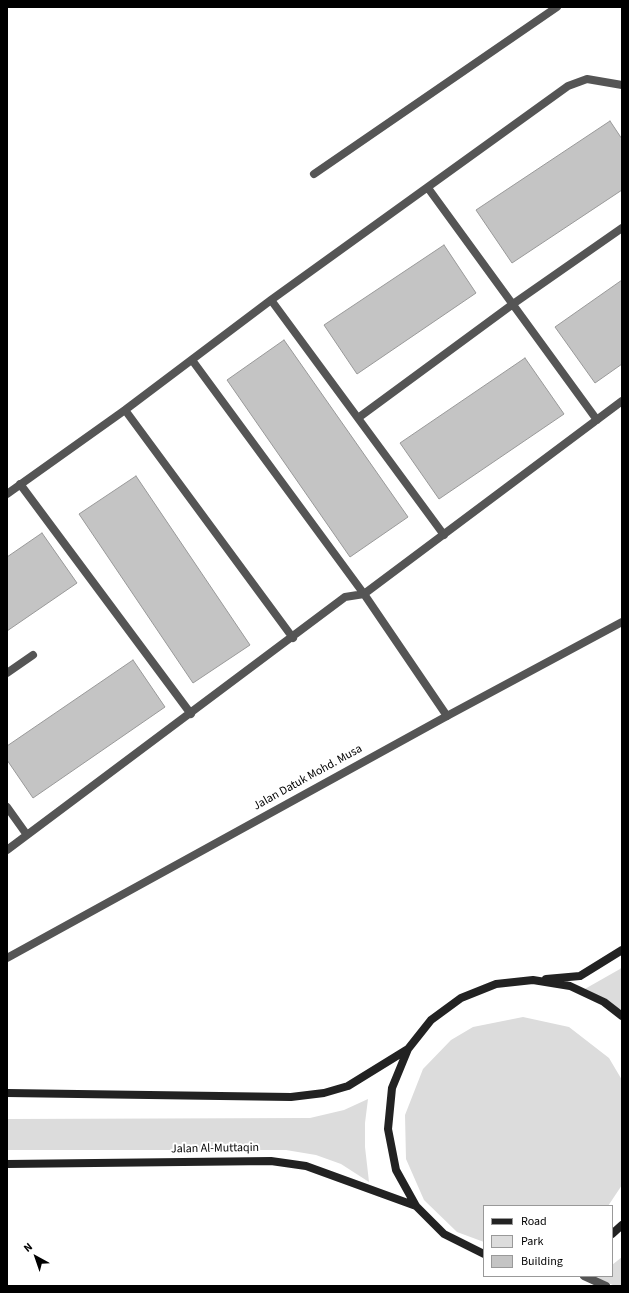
<!DOCTYPE html>
<html>
<head>
<meta charset="utf-8">
<style>
  body { margin:0 }
  #map { position:relative; width:629px; height:1293px; overflow:hidden; background:#fff; font-family:"Source Sans 3",sans-serif }
  canvas { display:block }
  .frame { position:absolute; inset:0; border:8px solid #000; pointer-events:none }
  .legend { position:absolute; left:483px; top:1205px; width:130px; height:72px; box-sizing:border-box; background:#fff; border:1px solid #999; margin:0; padding:5px 7px; list-style:none; font-size:12px; color:#000 }
  .legend li { display:flex; align-items:center; gap:8px; height:20px }
  .legend b { width:20px; border:1px solid #999 }
  .north { position:absolute; left:16px; top:1237px; width:40px; height:40px; -webkit-text-stroke:3px #fff; paint-order:stroke; rotate:320deg; font-size:11px; font-weight:700; line-height:16px; text-align:center; color:#000 }
  .north::after { content:''; display:block; margin:auto; width:14px; height:18px; background:#000; clip-path:polygon(50% 0,100% 100%,50% 72%,0 100%) }
</style>
</head>
<body>
<div id="map">
<canvas width="629" height="1293"></canvas>
<div class="frame"></div>
<ul class="legend">
<li><b style="height:5px;background:#222"></b>Road</li>
<li><b style="height:11px;background:#dcdcdc"></b>Park</li>
<li><b style="height:11px;background:#c4c4c4"></b>Building</li>
</ul>
<div class="north">N</div>
</div>
<script>
const context = document.querySelector('canvas').getContext('2d');
context.lineJoin = 'round';
function fill(path, color) { context.fillStyle = color; context.fill(path, 'evenodd'); }
const poly = rows => new Path2D(rows.map(r => 'M' + r).join(''));
function strokePath(path, color, width, dash) { context.strokeStyle = color; context.lineWidth = width; context.lineCap = dash ? 'butt' : 'round'; context.setLineDash(dash || []); context.stroke(path); }
function write(font, color, halo, rows, align = 'center') {
  context.font = font + ' "Source Sans 3",sans-serif'; context.lineWidth = 4; context.setLineDash([]); context.textBaseline = 'middle'; context.strokeStyle = halo; context.fillStyle = color; for (const [text, x, y, turn = 0] of rows) {
    context.save(); context.translate(x, y); context.rotate((+turn || 0) * Math.PI / 180); context.textAlign = isNaN(turn) ? turn : align; if (halo) context.strokeText(text, 0, 0); context.fillText(text, 0, 0); context.restore();
  }
}
fill(poly([
  [622,967,622,1011,583,990,620,969],
  [523,1017,569,1027,609,1058,622,1080,622,1185,608,1206,484,1206,484,1242,457,1232,424,1200,406,1159,405,1115,423,1069,451,1040,473,1027],
  [368,1099,365,1123,365,1147,369,1182,341,1164,316,1155,286,1150,7,1150,7,1119,310,1118,344,1110],
  [622,1257,622,1286,615,1286,593,1276,612,1276,612,1265]
]), '#dcdcdc');
const building = poly([
  [610,121,622,139,622,190,512,263,476,210,610,121],
  [444,245,476,293,357,374,324,325,444,245],
  [622,280,622,364,595,383,555,327,622,280],
  [284,340,408,517,350,557,227,380,284,340],
  [525,358,564,414,439,499,400,443,525,358],
  [136,476,250,645,193,683,79,514,136,476],
  [42,533,77,583,7,631,7,557,42,533],
  [133,660,165,707,33,798,7,760,7,746,133,660]
]);
fill(building, '#c4c4c4');
strokePath(building, '#999', 1);
strokePath(poly([
  [428,188,597,420],
  [271,300,444,535],
  [192,360,364,594,447,716],
  [125,410,293,638],
  [358,418,513,304,622,228],
  [20,484,191,714],
  [7,494,125,410,271,300,568,86,587,79,622,85],
  [7,673,33,655],
  [7,807,27,835],
  [7,850,345,597,364,594,622,401]
]), '#555', 8);
strokePath(poly([
  [314,174,557,7]
]), '#555', 8);
strokePath(poly([
  [7,958,447,716,622,622],
  [584,1276,606,1286]
]), '#555', 8);
strokePath(poly([
  [546,979,580,976,622,950],
  [7,1093,291,1097,324,1093,348,1086,408,1049],
  [7,1164,271,1161,306,1166,416,1206],
  [612,1234,622,1225],
  [484,1254,444,1234,416,1206,396,1170,388,1129,392,1088,408,1049,431,1020,461,998,496,984,533,980,570,986,604,1002,622,1016]
]), '#222', 8);
write('12px', '#000', '#fff', [
  ["Jalan Datuk Mohd. Musa",308,778,-29],
  ["Jalan Al-Muttaqin",215,1149,-1]
]);
</script>
</body>
</html>
